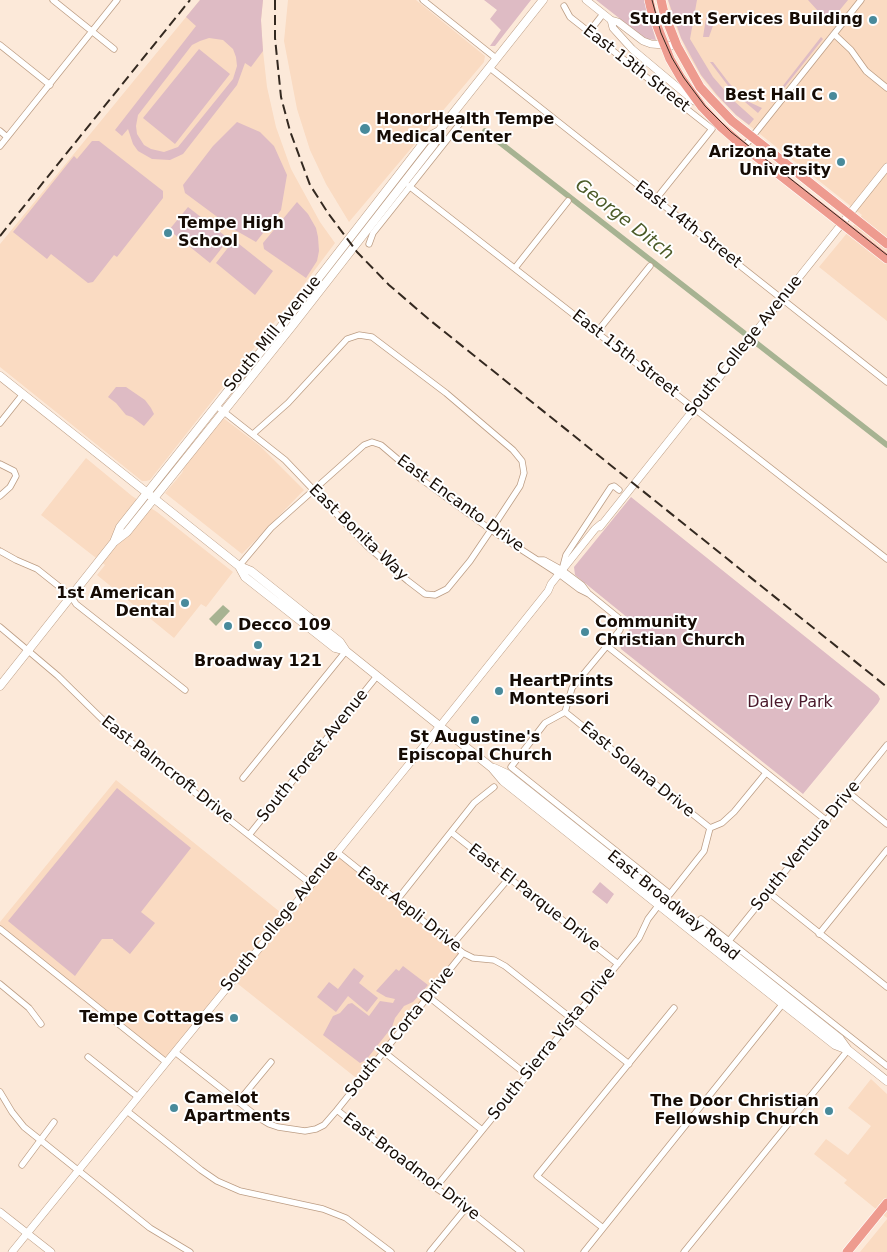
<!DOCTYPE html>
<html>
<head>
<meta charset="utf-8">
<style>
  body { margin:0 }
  canvas { display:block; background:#fce9d9 }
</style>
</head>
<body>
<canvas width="887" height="1252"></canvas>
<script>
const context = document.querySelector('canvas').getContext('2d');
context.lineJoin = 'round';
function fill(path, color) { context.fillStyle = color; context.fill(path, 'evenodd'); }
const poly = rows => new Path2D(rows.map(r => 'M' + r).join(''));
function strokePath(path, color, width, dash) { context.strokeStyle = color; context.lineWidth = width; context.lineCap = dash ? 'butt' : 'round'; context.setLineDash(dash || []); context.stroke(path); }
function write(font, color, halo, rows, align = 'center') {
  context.font = font + ' "DejaVu Sans",sans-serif'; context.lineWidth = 4; context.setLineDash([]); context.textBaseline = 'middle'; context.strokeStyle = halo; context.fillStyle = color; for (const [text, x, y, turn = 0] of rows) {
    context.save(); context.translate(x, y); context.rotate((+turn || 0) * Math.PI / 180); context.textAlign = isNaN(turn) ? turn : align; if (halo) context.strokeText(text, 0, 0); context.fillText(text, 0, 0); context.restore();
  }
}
fill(poly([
  [200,0,263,0,261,20,263,51,267,87,276,127,291,169,320,222,335,243,302,287,150,480,146,481,142,481,0,367,0,244],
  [288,0,416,0,485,56,484,62,349,222,326,184,310,150,297,109,284,41],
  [668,0,887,0,887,321,819,267,862,215,736,115,716,95,701,76,688,54,673,20],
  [222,417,260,446,304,490,242,554,165,493,182,473,186,463],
  [86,458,132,496,157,512,233,572,206,607,201,604,174,638,97,575,105,565,41,515],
  [116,780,285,916,337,852,463,953,360,1081,233,980,166,1062,0,929,0,922],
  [871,1079,887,1094,887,1218,844,1183,847,1180,814,1154,826,1139,848,1155,871,1126,848,1108],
  [887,1219,887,1252,860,1252,874,1235]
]), '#fadbc2');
fill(poly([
  [200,0,263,0,261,20,263,51,251,67,245,63,237,85,183,154,170,160,152,159,138,151,133,144,128,129,122,136,115,130,196,26,186,17],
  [209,38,223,40,233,49,236,57,237,66,233,79,178,147,164,152,151,149,144,145,137,134,136,126,138,115,192,45,200,41],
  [484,0,531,0,495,46,490,46,501,30,490,19,497,10],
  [596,0,644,0,656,40,647,39,642,36],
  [668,0,697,0,690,39,713,77,733,100,754,119,749,125,736,115,717,95,701,75,681,38],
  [808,0,848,0,829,23],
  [707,12,713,13,715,20,709,37,703,37],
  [821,37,823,39,772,103,771,101],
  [199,49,230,74,175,144,143,118],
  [710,62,713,62,729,83,747,101,762,108,758,113,732,91],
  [237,122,260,132,274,146,287,175,281,210,256,242,235,230,185,193,183,185,213,146],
  [92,141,99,141,163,191,163,198,117,257,114,255,93,282,88,283,51,254,47,259,13,232,74,156,77,159],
  [297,202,308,214,316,228,318,237,319,251,317,261,306,278,264,249,263,243],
  [188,207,229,239,210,263,169,230],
  [234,240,273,271,255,295,216,263],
  [116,387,126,387,145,400,151,408,154,414,144,426,132,417,126,415,116,403,108,397],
  [631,497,878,695,880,699,878,703,803,794,621,649,620,644,621,640,629,631,630,626,628,618,575,575,574,567],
  [117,788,191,848,141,912,155,923,130,954,113,940,113,939,102,939,75,976,8,921],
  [600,882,614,894,607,904,592,892],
  [403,966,428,985,413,1002,404,1006,395,1018,392,1027,366,1060,360,1063,323,1035,333,1016,340,1013,348,1004,352,1003,369,1016,380,1001,393,1003,395,999,386,997,376,991,396,969,399,971],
  [354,968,364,976,359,983,378,998,367,1012,348,996,336,1012,317,997,329,982,338,989]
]), '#debbc4');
fill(poly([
  [223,605,230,611,216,626,209,619]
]), '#a7b392');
strokePath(poly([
  [485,131,744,333],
  [755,342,887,445]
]), '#a7b392', 5.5);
const minor = poly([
  [53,0,114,49],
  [423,0,497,59],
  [564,6,570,17,712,129,656,199],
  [589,32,603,14],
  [834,34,851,50,866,71,887,88],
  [0,45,50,85],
  [490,68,887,382],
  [0,131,7,137],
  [0,146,117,0],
  [744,147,861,0],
  [409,186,887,559],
  [369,244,373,233,462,121],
  [515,268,568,201],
  [597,332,650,266],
  [219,408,285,460,368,547,408,581,425,594,435,595,447,589,470,561,491,530,520,486,524,473,522,461,513,450,446,393,372,337,359,335,347,339,288,403,253,434],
  [0,423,23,394],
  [0,464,14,471,16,476,10,487,0,496],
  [0,551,16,560,37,569,71,596,76,604,185,690],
  [538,560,544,560,562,570,582,585,588,593],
  [239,566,271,528,364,445,372,442,381,445,421,479,491,530,559,574,579,589,589,594,621,620,620,630,572,688,565,712,545,723,511,767,670,894,704,851,710,828,722,823,734,812,766,773],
  [562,570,566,555,611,487,614,486,619,490],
  [0,627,58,676,104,721,311,884],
  [607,646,827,821],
  [565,712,710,828],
  [243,778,346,651],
  [849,793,887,824],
  [451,832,618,964],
  [249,835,377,676],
  [337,852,463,953,473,958,494,960,505,966,629,1064],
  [768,892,887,987],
  [397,900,474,803,494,787],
  [701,919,887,1066],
  [0,929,166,1062],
  [819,934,887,850],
  [452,945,509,878],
  [724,947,887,745],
  [0,984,29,1008,41,1024],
  [429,997,527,1075],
  [175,1052,259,1118,269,1124,278,1127,305,1131,316,1129,324,1125,337,1110,463,953],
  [384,1052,482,1130],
  [88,1057,138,1097],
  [0,1092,12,1112,24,1127,150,1228,190,1252],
  [238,1102,271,1062],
  [337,1110,424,1180,466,1208,521,1252],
  [127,1111,201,1170,217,1181,240,1191,323,1209,346,1218,391,1252],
  [22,1165,54,1122],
  [436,1187,639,938,648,919,661,902],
  [603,1228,537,1176,674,1008],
  [430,1252,466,1208],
  [584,1252,785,1001],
  [684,1252,848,1050]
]);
const tertiary = poly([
  [586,0,611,20,618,22,643,41,651,44,677,46],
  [611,20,613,28,632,49,694,101],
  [600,527,887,167],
  [0,1212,51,1252],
  [12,1252,440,726,548,591,551,584,595,529,601,524]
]);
const secondary = poly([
  [0,376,239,566,251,571,340,642,346,651,492,768,503,781,783,1004,835,1045,848,1050],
  [114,542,120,527,235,382,269,342,428,137,439,131],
  [239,566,245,577,335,648,346,651],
  [0,686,114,542,127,532,293,325,434,144,439,131,543,0],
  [494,768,507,774,840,1039,848,1050,887,1081]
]);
const primary = poly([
  [649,0,652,13,670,59,681,78,702,107,720,126,744,147,887,259],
  [661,0,664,13,677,46,700,87,712,100,732,121,887,244],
  [847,1252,887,1203]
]);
strokePath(minor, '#bc9d84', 7);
strokePath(tertiary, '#bc9d84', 8);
strokePath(secondary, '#bc9d84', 9);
strokePath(primary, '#fff', 10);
strokePath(minor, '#fff', 5.5);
strokePath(tertiary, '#fff', 7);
strokePath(secondary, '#fff', 8);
strokePath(primary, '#ee9b8f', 9);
strokePath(poly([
  [652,0,661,33,672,58,684,78,705,106,731,132,887,255]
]), '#342920', 1);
strokePath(poly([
  [275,0,275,38,281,97,290,131,310,185,328,213,357,252,389,285,431,321,887,687],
  [0,236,190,0]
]), '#342920', 2, [10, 5]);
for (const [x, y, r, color] of [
  [873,20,5,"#488a9b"],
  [833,96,5,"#488a9b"],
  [365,129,6,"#488a9b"],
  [841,162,5,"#488a9b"],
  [168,233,5,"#488a9b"],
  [185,603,5,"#488a9b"],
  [228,626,5,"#488a9b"],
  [585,632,5,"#488a9b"],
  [258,645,5,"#488a9b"],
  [499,691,5,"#488a9b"],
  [475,720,5,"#488a9b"],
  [234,1018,5,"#488a9b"],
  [174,1108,5,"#488a9b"],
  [829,1111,5,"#488a9b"]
]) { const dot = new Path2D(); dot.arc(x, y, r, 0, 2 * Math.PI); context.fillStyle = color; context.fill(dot); strokePath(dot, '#fff', 2); }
write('bold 16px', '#150b04', '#fff', [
  ["Student Services Building",863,20],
  ["Best Hall C",823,96],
  ["HonorHealth Tempe",376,120,"left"],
  ["Medical Center",376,138,"left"],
  ["Arizona State",831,153],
  ["University",831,171],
  ["Tempe High",178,224,"left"],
  ["School",178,242,"left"],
  ["1st American",175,594],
  ["Dental",175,612],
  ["Community",595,623,"left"],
  ["Christian Church",595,641,"left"],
  ["Decco 109",238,626,"left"],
  ["Broadway 121",258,662,"center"],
  ["HeartPrints",509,682,"left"],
  ["Montessori",509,700,"left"],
  ["St Augustine's",475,738,"center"],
  ["Episcopal Church",475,756,"center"],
  ["Tempe Cottages",224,1018],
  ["Camelot",184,1099,"left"],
  ["Apartments",184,1117,"left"],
  ["The Door Christian",819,1102],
  ["Fellowship Church",819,1120]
], 'right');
write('16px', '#150b04', '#fff', [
  ["East 13th Street",636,69,38],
  ["East 14th Street",688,225,38],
  ["South Mill Avenue",273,334,-51],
  ["South College Avenue",744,346,-51],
  ["East 15th Street",625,354,38],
  ["East Encanto Drive",460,504,36],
  ["East Bonita Way",358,533,44],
  ["South Forest Avenue",313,756,-51],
  ["East Palmcroft Drive",167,770,38],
  ["East Solana Drive",637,770,39],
  ["South Ventura Drive",806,846,-51],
  ["East El Parque Drive",534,898,38],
  ["East Broadway Road",673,906,39],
  ["East Aepli Drive",409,910,38],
  ["South College Avenue",280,921,-51],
  ["South la Corta Drive",400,1032,-51],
  ["South Sierra Vista Drive",552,1044,-51],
  ["East Broadmor Drive",411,1167,37]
]);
write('16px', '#4a192b', '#fff', [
  ["Daley Park",790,703]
]);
write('italic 18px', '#4c5b28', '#fff', [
  ["George Ditch",624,220,38]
]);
</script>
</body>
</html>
